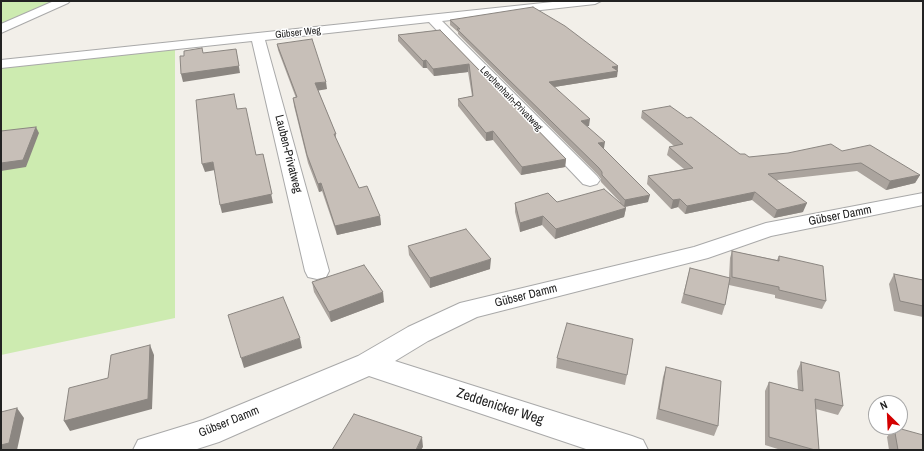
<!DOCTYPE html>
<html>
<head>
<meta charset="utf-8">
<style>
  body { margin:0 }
  #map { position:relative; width:924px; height:451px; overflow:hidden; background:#f2efe9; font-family:"Archivo Narrow",sans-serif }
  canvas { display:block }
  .frame { position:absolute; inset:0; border:2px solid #222; pointer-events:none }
  .north { position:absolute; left:868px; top:395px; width:40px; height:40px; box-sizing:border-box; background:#fff; border:1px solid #a7a7a7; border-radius:50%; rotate:336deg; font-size:11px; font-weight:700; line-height:16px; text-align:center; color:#222 }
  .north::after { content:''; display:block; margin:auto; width:14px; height:18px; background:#d40000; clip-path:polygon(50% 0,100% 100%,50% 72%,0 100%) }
</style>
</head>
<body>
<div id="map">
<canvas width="924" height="451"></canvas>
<div class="frame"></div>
<div class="north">N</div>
</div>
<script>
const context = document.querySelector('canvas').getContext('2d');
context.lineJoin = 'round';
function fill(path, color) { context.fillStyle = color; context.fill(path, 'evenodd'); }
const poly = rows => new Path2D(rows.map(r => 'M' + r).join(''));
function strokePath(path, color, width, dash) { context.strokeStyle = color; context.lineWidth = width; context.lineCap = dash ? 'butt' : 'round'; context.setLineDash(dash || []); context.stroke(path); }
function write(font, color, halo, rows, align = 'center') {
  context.font = font + ' "Archivo Narrow",sans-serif'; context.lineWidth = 3; context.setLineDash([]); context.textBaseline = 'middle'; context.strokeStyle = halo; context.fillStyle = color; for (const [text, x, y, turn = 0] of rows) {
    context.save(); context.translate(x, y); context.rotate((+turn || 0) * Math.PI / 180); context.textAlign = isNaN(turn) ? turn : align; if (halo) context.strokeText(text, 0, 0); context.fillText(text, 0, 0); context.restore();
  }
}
fill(poly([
  [1,1,64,1,1,29],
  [175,48,175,318,1,355,1,68]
]), '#cdebb0');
const minor = poly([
  [54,1,70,1,68,3,1,33,1,24,54,1],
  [562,1,601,1,595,4,442,21,597,176,600,180,597,184,590,186,583,184,429,22,265,40,329,271,326,277,317,279,308,277,305,271,252,41,1,68,1,60,562,1],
  [923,193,923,205,771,236,708,258,477,317,428,341,395,361,632,436,643,440,648,450,589,450,369,376,219,442,194,450,133,450,138,440,203,420,358,356,408,327,460,303,694,247,766,223,923,193]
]);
strokePath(minor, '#a9a9a9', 2);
fill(minor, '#fff');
fill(poly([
  [450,20,618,66,617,77,554,87,589,126,587,126,603,148,648,202,625,207,626,208,624,217,555,239,542,225,520,232,515,212,515,203,557,202,620,202,601,182,601,179,598,175,458,34,458,32,450,25],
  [440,30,566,159,565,167,521,175,493,140,486,141,458,106,458,99,472,96,468,72,434,76,427,68,423,68,398,41,398,35],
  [277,44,327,89,318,90,336,134,336,139,359,188,380,216,381,225,337,235,322,191,319,192,308,163,294,106,293,98,296,98,278,50],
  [642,111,740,154,749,157,842,151,920,175,915,183,886,190,857,171,777,180,803,212,774,218,752,200,685,214,678,207,671,209,647,184,648,176,684,169,667,155,669,147,674,146,641,118],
  [408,246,490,269,430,288,409,255],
  [732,251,777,260,779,256,826,301,822,309,775,298,775,295,729,285,729,283,725,305,722,315,681,303,690,268,729,278,730,258],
  [894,274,923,280,923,317,894,311,889,284],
  [312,282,384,302,331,322,314,292],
  [557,358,627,375,625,385,556,368],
  [801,362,843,406,838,415,816,409,819,450,781,450,765,445,765,391,769,382,798,390,797,371],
  [666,367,718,426,714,436,656,419,663,377],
  [894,427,923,450,889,450,887,437]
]), '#aba49e');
fill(poly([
  [236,49,240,73,183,82,181,74],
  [426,60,427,68,423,68,423,61],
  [469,64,468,72,434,76,433,69],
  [618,66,617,77,548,88,549,82],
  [326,82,327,89,316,91,315,83],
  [590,119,589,126,580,127,581,121],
  [36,127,39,133,26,167,1,171,1,163],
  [493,131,493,140,486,141,486,133],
  [605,142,604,148,597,150,598,143],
  [263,154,273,203,222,213,220,205],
  [566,159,565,167,521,175,522,167],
  [213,162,215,170,205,172,202,164],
  [920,175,915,183,886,190,890,181],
  [321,183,322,191,319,192,318,184],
  [755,192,752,200,685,214,687,206],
  [650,195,648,202,624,207,625,200],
  [680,199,678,207,671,209,673,200],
  [807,203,803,212,774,218,777,210],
  [626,208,624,217,555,239,556,229],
  [380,216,381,225,337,235,335,226],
  [543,216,542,225,520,232,520,223],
  [491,259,490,269,430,288,430,278],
  [383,292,384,302,331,322,329,312],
  [300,338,302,348,244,368,241,358],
  [150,345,154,355,152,409,70,431,64,421],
  [17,408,24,418,17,450,1,450,1,445],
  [422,437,423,447,421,450,416,450]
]), '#8b8681');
const building = poly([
  [533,7,565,26,618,66,612,67,618,71,549,82,590,119,581,121,605,142,598,143,650,195,625,200,602,175,602,172,599,168,457,29,460,29,450,20,533,7],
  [440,30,566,159,522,167,493,131,486,133,458,99,473,96,469,64,433,69,426,60,423,61,398,35,440,30],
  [312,39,326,82,315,83,336,134,334,134,359,188,367,186,380,216,335,226,321,183,318,184,307,155,293,98,297,97,277,44,312,39],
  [202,48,203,53,236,49,239,66,181,74,180,56,184,56,184,51,202,48],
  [234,94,237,109,246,108,256,155,263,154,272,194,220,205,213,162,202,164,196,100,234,94],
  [670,106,687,118,691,117,740,154,745,154,749,157,788,153,831,144,842,151,870,145,920,175,890,181,861,163,768,174,807,203,777,210,755,192,687,206,680,199,673,200,648,176,693,168,669,147,683,144,642,111,670,106],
  [36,127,23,160,1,163,1,131,36,127],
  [604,189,626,208,556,229,543,216,520,223,515,203,548,193,557,202,604,189],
  [466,229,491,259,430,278,408,246,466,229],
  [732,251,779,261,779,256,823,266,826,301,779,290,779,287,732,277,732,251],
  [364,265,383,292,329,312,312,282,364,265],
  [690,268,730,278,725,305,684,294,690,268],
  [894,274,923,280,923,306,900,301,894,274],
  [283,297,300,338,241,358,228,315,283,297],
  [567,323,633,339,627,375,557,358,567,323],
  [150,345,148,399,64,421,69,388,108,378,111,355,150,345],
  [801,362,839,372,843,406,815,399,819,450,815,450,769,437,769,382,803,391,801,362],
  [666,367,721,381,718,426,659,409,666,367],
  [17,408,9,443,1,445,1,412,17,408],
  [354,414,422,437,416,450,332,450,354,414],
  [894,427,923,435,923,450,898,450,894,427]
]);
fill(building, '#c7bfb8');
strokePath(building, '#8b8681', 1);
write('10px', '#222', '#fff', [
  ["Gübser Weg",298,33,-6],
  ["Lerchenhain-Privatweg",511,99,46]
]);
write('12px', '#222', '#fff', [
  ["Lauben-Privatweg",288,154,76],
  ["Gübser Damm",840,216,-11],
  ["Gübser Damm",526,296,-14],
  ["Gübser Damm",229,422,-22]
]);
write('14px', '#222', '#fff', [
  ["Zeddenicker Weg",500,407,18]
]);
</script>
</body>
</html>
